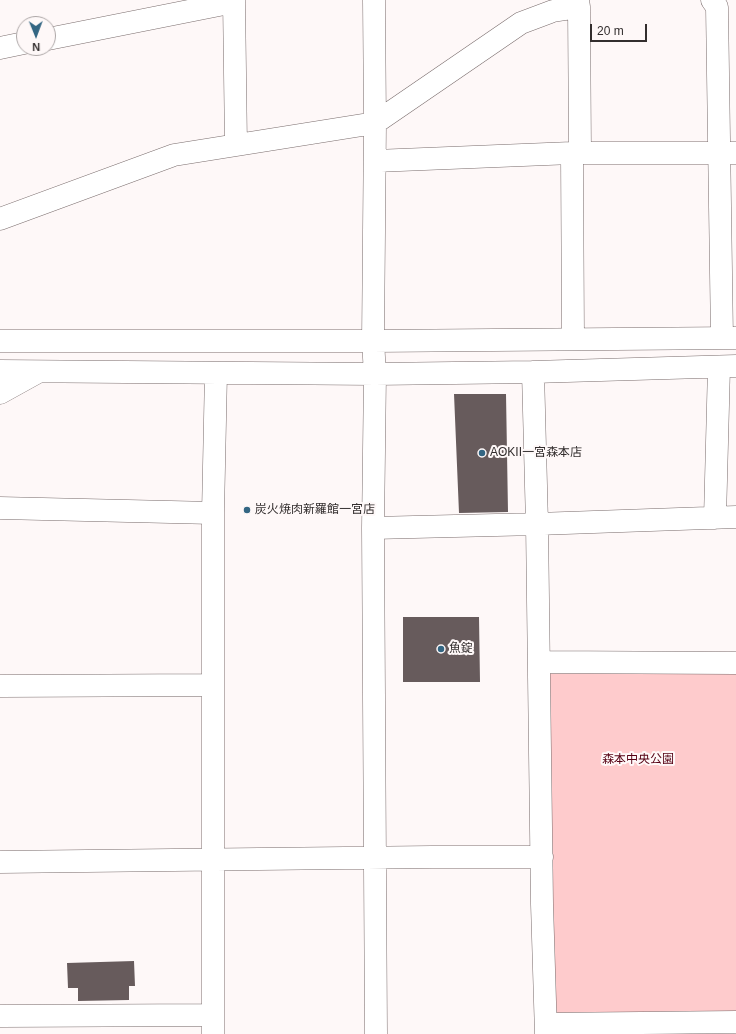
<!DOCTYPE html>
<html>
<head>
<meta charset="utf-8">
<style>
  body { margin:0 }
  #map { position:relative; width:736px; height:1034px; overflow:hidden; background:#fef8f8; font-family:Helvetica,sans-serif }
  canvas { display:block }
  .north { position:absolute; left:16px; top:16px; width:40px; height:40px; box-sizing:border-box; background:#fef8f8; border:1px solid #ada7a7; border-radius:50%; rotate:179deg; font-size:11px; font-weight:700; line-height:16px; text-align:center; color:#332e2e }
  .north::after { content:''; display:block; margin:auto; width:14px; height:18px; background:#336683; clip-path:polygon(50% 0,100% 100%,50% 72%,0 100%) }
  .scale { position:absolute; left:590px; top:24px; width:57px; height:18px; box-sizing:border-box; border:2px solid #332e2e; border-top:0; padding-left:5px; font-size:12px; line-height:14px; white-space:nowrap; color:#332e2e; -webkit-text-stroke:3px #fef8f8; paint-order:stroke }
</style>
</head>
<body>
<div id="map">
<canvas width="736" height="1034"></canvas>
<div class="north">N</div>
<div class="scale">20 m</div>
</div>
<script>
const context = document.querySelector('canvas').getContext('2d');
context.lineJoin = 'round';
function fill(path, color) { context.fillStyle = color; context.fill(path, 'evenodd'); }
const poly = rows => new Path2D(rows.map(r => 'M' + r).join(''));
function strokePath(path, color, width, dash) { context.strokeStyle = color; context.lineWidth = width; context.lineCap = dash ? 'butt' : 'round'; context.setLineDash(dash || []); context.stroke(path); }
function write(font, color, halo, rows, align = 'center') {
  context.font = font + ' Helvetica,"Noto Sans JP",sans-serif'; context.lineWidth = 4; context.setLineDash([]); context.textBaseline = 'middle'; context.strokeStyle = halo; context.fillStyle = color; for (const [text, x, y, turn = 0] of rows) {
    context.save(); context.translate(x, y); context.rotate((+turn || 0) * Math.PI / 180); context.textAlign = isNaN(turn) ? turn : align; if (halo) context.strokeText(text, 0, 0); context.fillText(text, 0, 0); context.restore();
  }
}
fill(poly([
  [539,662,736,663,736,1022,546,1024]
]), '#fecbcc');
fill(poly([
  [454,394,506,394,508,512,459,513],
  [403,617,479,617,480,682,403,682],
  [134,961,135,986,129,986,129,1000,78,1001,78,988,68,988,67,963]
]), '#675b5c');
const minor = poly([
  [234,0,236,145],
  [374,0,375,123,373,341,375,374,373,528,376,1034],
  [578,0,579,7,580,153],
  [712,0,717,7,722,338],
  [48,39,234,2],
  [0,48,24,43],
  [572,153,573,339],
  [375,161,572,153,736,153],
  [0,219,174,155,375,123,521,23,553,11,579,7],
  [0,341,373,341,736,338],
  [0,371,375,374,533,372,736,366],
  [533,372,537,524,542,904,546,1034],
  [0,393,38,372],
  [0,508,213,513],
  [715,518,719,367],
  [373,528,537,524,736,517],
  [539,662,736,663],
  [0,686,213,685],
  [0,862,432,857,542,857],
  [0,1016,213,1015],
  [546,1024,736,1022],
  [213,1034,213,513,216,373]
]);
strokePath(minor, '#7a6d6d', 23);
strokePath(minor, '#fff', 22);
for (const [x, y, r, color] of [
  [482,453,4,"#336683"],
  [247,510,4,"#336683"],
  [441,649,4,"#336683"]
]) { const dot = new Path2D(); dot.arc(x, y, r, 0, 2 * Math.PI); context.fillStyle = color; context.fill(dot); strokePath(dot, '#fef8f8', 1.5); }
write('12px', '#332e2e', '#fef8f8', [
  ["AOKII一宮森本店",490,453],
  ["炭火焼肉新羅館一宮店",255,510],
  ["魚錠",449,649]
], 'left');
write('12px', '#550013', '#fef8f8', [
  ["森本中央公園",638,760]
]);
</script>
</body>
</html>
